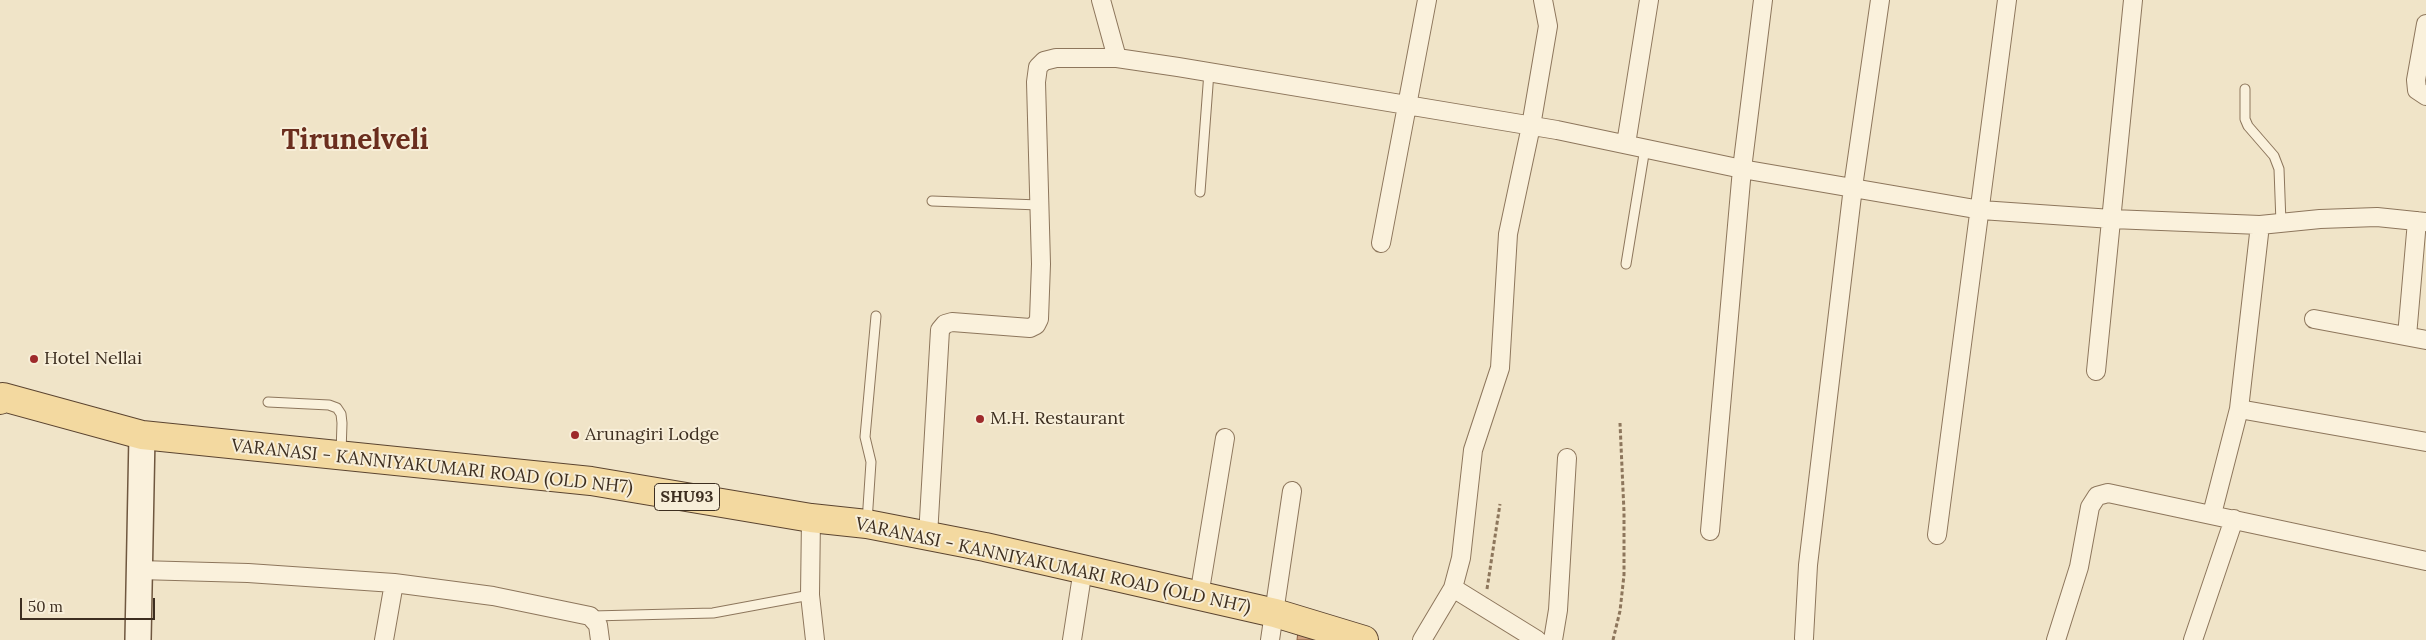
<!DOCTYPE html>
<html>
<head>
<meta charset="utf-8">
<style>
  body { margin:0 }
  #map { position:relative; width:2426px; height:640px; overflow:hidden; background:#f0e4c8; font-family:Lora,serif }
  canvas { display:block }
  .scale { position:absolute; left:20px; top:598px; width:135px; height:22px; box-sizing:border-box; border:2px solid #3d2e20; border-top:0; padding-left:6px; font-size:15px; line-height:18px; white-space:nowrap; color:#3d2e20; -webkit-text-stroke:4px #f7eed8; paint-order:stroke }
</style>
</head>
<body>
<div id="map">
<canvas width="2426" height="640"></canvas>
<div class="scale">50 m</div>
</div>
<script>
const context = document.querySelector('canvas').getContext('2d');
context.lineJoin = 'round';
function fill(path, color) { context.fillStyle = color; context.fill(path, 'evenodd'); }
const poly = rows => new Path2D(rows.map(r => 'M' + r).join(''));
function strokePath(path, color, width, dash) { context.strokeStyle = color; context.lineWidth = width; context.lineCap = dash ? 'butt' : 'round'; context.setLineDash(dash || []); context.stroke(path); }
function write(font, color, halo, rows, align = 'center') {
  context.font = font + ' Lora,serif'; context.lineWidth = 4; context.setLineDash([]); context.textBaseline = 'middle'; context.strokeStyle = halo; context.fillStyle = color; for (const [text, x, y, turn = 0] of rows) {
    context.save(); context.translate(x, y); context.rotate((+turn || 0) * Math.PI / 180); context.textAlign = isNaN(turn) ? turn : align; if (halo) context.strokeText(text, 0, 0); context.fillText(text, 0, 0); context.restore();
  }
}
const building = poly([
  [1298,631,1315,634,1314,640,1297,640,1298,631]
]);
fill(building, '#cf9f7d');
strokePath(building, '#8d5f41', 1);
const lane = poly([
  [2245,89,2245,119,2248,126,2274,156,2279,169,2281,223],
  [1200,192,1209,72],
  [932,201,1039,205],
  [1626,264,1645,148],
  [268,402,329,405,337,408,341,414,342,423,341,453],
  [867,522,871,462,865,437,876,316],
  [592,616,713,613,810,595]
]);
const street = poly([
  [1101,0,1117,58],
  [2426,24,2416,80,2417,90,2426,96],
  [1626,144,1649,0],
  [1381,243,1427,0],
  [2314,319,2426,340],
  [2407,336,2417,221],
  [2096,371,2133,0],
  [2239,409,2426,442],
  [2212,514,2239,409,2260,225],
  [811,518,810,595,815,640],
  [1710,531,1742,169,1763,0],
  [1937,535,2007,0],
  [928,536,940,330,945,324,952,322,1030,328,1036,325,1039,319,1041,264,1036,82,1038,67,1044,61,1056,58,1117,58,1178,67,1557,130,1742,169,1981,210,2112,219,2260,225,2320,219,2377,217,2426,222],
  [139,570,248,573,394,583,493,596,590,616,598,625,600,640],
  [1453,588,1537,640],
  [1199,596,1225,438],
  [1804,638,1808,565,1853,187,1880,0],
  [384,640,394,583],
  [1072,640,1083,569],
  [1270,640,1292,491],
  [1422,640,1453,588,1461,558,1473,450,1500,368,1508,234,1531,126,1548,26,1543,0],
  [1553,640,1558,610,1567,458],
  [2056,640,2079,567,2090,507,2097,496,2108,493,2426,561],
  [2193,640,2234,519]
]);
const secondary = poly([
  [138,640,142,435]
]);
const primary = poly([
  [0,400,3,397,142,435,591,481,811,518,867,524,985,547,1275,613,1364,640]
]);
strokePath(lane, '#8d765c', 11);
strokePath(street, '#8d765c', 20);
strokePath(secondary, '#6f573f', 28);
strokePath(primary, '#5b4430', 30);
strokePath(poly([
  [1487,589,1500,504],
  [1613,640,1620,611,1624,575,1624,512,1620,423]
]), '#8d765c', 3, [4, 2.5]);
strokePath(lane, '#faf1dc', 9);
strokePath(street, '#faf1dc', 18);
strokePath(secondary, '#faf1dc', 25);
strokePath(primary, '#f3d9a0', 28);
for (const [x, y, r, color] of [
  [34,359,5,"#9e2a2b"],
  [980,419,5,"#9e2a2b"],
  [575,435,5,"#9e2a2b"]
]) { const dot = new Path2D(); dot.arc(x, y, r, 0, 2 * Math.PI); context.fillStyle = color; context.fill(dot); strokePath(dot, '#f7eed8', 2); }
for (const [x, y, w] of [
  [687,497,65]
]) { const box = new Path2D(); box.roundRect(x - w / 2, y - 13.5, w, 27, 4); context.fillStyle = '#f7eed8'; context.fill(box); strokePath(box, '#3d2e20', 1); }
write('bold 16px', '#3d2e20', null, [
  ["SHU93",687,497]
]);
write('18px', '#3d2e20', '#f7eed8', [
  ["Hotel Nellai",44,359],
  ["M.H. Restaurant",990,419],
  ["Arunagiri Lodge",585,435]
], 'left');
write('18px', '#3d2e20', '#f7eed8', [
  ["VARANASI - KANNIYAKUMARI ROAD (OLD NH7)",432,467,6],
  ["VARANASI - KANNIYAKUMARI ROAD (OLD NH7)",1053,566,12]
]);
write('bold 28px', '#6b2e1e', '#f7eed8', [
  ["Tirunelveli",355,141]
]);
</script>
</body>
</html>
